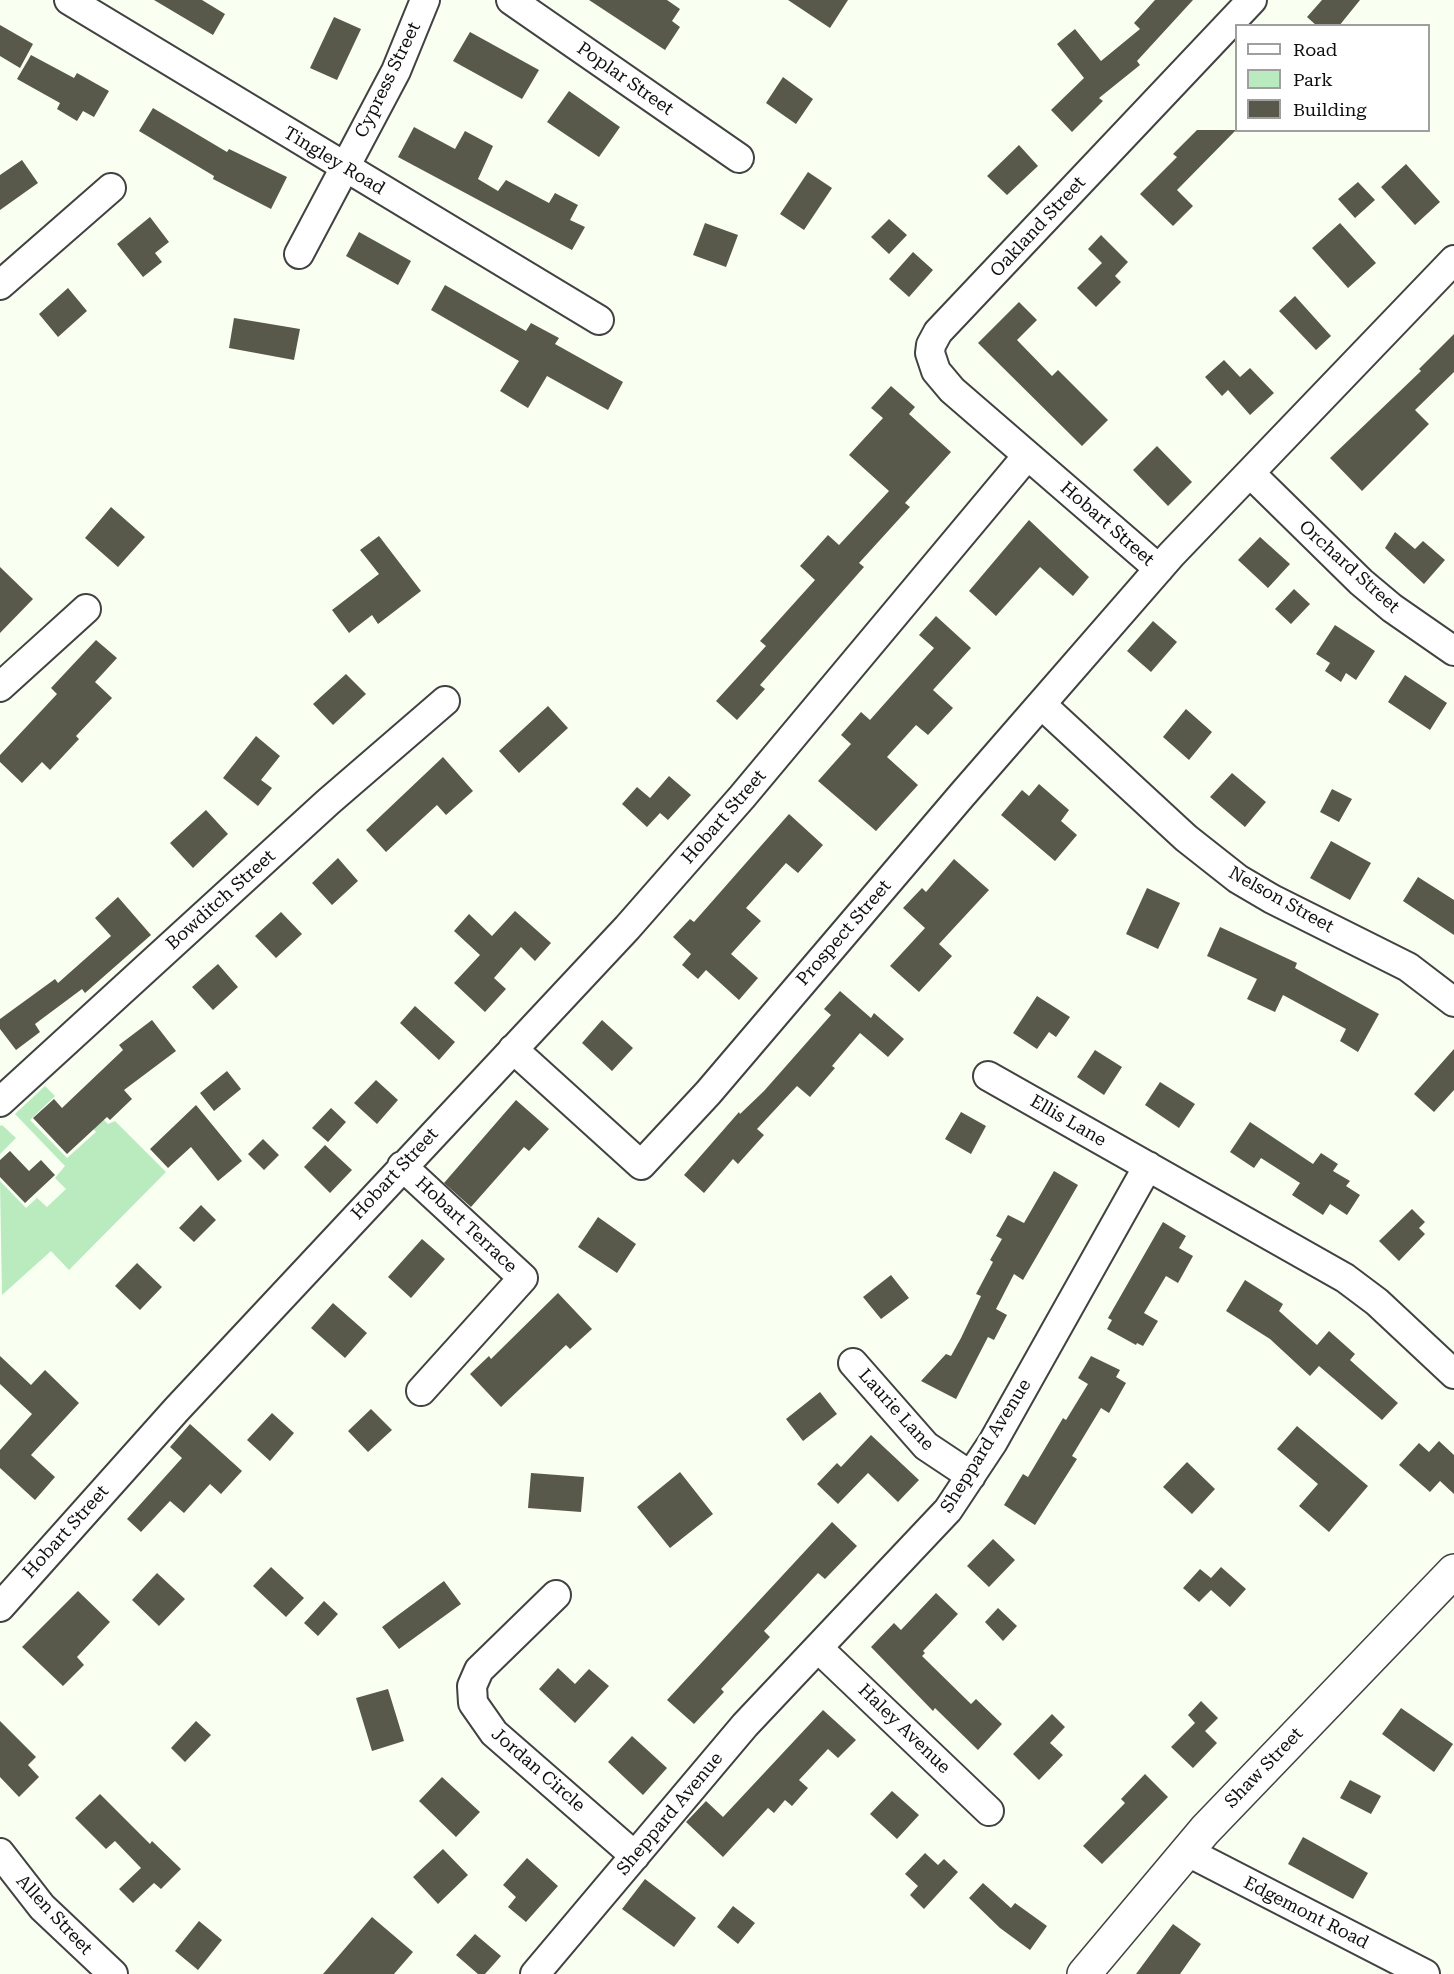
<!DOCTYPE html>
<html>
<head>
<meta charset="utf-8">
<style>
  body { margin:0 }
  #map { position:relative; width:1454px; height:1974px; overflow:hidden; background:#f9fff1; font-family:"Roboto Serif",serif }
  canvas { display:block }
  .legend { position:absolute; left:1235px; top:24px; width:195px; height:108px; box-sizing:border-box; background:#fff; border:2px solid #9f9f9f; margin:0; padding:8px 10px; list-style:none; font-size:18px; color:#0f0f0f }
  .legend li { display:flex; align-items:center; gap:12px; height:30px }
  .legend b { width:30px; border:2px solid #9f9f9f }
</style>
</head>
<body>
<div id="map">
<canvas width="1454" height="1974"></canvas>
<ul class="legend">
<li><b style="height:8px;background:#fff"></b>Road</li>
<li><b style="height:16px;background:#b9ebbe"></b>Park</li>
<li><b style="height:16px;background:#58584b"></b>Building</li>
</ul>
</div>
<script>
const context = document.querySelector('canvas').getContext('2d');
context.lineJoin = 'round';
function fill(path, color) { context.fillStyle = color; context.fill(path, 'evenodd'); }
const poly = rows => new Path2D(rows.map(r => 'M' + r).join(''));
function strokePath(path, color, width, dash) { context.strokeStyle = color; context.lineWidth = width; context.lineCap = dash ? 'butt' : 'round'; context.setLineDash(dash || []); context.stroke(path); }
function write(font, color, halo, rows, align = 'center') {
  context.font = font + ' "Roboto Serif",serif'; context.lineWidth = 6; context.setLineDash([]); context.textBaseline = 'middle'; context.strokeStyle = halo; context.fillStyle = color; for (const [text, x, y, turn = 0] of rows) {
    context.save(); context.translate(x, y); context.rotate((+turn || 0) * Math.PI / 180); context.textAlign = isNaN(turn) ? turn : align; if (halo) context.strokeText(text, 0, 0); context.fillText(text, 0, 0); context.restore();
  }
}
fill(poly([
  [45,1086,55,1096,30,1120,67,1158,96,1132,90,1125,100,1116,108,1124,115,1121,166,1172,69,1270,51,1251,2,1295,0,1181,26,1208,37,1198,47,1207,66,1189,55,1178,65,1166,15,1114],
  [2,1125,16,1138,0,1154,0,1126]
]), '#b9ebbe');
fill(poly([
  [154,0,202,0,225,14,213,35],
  [589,0,667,0,680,9,672,21,680,27,665,50],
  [788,0,848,0,830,28],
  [1155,0,1193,0,1137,61,1140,65,1099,98,1103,101,1072,132,1051,110,1084,78,1057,44,1075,29,1101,61,1140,29,1134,23],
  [1322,0,1360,0,1339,26,1317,26,1307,17],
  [334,17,361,29,337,80,310,68],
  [0,25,33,44,20,68,0,56],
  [470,32,539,70,522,99,453,61],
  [31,55,74,78,77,73,109,91,94,117,83,111,77,121,57,109,60,103,17,79],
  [783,77,813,99,796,124,766,103],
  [569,91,620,127,599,157,547,122],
  [153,108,227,152,229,149,287,177,271,209,213,179,214,176,139,131],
  [414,127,455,149,465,131,493,146,478,179,498,191,506,180,549,203,555,193,578,205,570,220,585,227,572,250,398,157],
  [1197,130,1236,130,1177,190,1193,206,1173,226,1140,194,1177,157,1173,154],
  [1019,145,1038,166,1007,195,987,176],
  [22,160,38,183,0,210,0,175],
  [1406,164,1440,202,1415,225,1381,187],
  [808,172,832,188,804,230,780,214],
  [1358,182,1375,200,1355,218,1338,199],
  [150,217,169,242,155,253,162,262,143,277,117,244],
  [889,219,907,235,889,254,871,237],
  [705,223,738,235,726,267,693,255],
  [1340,223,1376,263,1348,288,1312,248],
  [359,232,411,261,398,285,346,256],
  [1101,235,1128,262,1115,276,1121,282,1096,307,1077,288,1102,263,1088,249],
  [913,252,933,270,909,297,889,279],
  [445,285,526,331,531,323,559,338,555,344,623,382,608,410,547,376,528,408,500,391,519,361,431,310],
  [68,288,87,311,58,337,39,314],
  [1295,296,1331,336,1316,350,1279,311],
  [1019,302,1037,320,1017,340,1052,376,1058,370,1108,420,1082,446,978,343],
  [234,318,300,329,294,360,229,348],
  [1454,334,1454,372,1415,410,1429,424,1362,491,1330,458,1421,371,1419,369],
  [1224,360,1240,377,1250,368,1274,393,1250,415,1228,390,1222,396,1205,377],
  [891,386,915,407,909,414,951,452,905,503,910,507,859,563,864,567,760,685,765,689,737,720,716,701,766,646,760,641,815,580,800,566,828,535,839,545,889,491,849,455,883,418,871,408],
  [1157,446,1192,482,1168,506,1133,470],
  [111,507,145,537,118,567,85,538],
  [1029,520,1089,577,1073,596,1040,567,996,616,969,591],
  [1395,532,1415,549,1423,541,1445,560,1424,584,1385,548],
  [379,536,421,591,378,624,372,615,349,633,332,610,379,574,360,550],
  [1260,537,1290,564,1268,588,1238,560],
  [0,567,33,599,0,633],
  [1294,589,1310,604,1291,624,1275,609],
  [936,616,971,648,933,690,953,708,928,735,916,725,887,757,918,785,876,831,818,781,851,744,841,735,861,712,870,720,934,648,919,635],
  [1153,621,1177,642,1151,672,1127,651],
  [1335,625,1375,651,1356,680,1346,673,1341,682,1325,671,1330,663,1316,654],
  [96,640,117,658,95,682,112,698,76,736,79,739,50,770,42,762,22,783,0,762,0,755,57,694,51,688],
  [346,674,366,694,333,725,313,704],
  [1405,675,1447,703,1430,730,1388,702],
  [548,706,568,728,519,773,499,751],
  [1186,709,1212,732,1189,760,1163,737],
  [256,736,280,756,261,780,272,788,258,806,223,778],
  [443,757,473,791,446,815,437,805,386,852,366,830],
  [1232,773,1266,802,1245,827,1210,797],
  [669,776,691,795,668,820,660,813,647,827,622,804,637,787,650,798],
  [1039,784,1069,810,1061,821,1077,835,1055,861,1001,815,1022,790,1029,796],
  [1332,789,1352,799,1339,822,1320,812],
  [206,810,228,834,193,868,170,843],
  [789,814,823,845,798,873,786,863,746,908,761,921,731,954,758,978,739,1000,706,970,698,979,682,965,691,954,673,937,690,919,694,922],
  [1331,841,1371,863,1350,900,1310,878],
  [338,858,358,881,332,905,312,883],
  [954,859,989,890,939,944,952,956,919,992,890,966,925,928,903,908,922,888,926,892],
  [1418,877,1454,900,1454,935,1403,901],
  [1147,888,1180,903,1158,949,1126,934],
  [118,897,151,935,85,993,82,989,35,1024,40,1032,16,1050,0,1029,0,1019,55,979,58,983,111,936,95,918],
  [515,911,551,943,535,961,521,947,494,978,506,989,485,1012,454,983,480,955,454,931,469,914,492,936],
  [281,912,302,934,276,958,255,936],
  [1220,927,1297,963,1295,968,1379,1014,1358,1052,1340,1041,1346,1029,1283,995,1275,1012,1247,999,1257,979,1207,956],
  [218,964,238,987,213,1010,192,987],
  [840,991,871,1018,874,1013,904,1039,888,1057,860,1033,832,1066,835,1068,810,1097,797,1086,757,1129,764,1135,738,1164,733,1159,704,1193,684,1175,739,1112,740,1114,764,1091,831,1015,824,1009],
  [1037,996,1070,1017,1056,1037,1049,1032,1037,1049,1013,1033],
  [415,1006,455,1042,439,1060,400,1023],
  [152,1020,176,1051,124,1090,132,1099,110,1120,107,1117,67,1154,33,1118,54,1099,62,1108,123,1050,119,1045],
  [602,1020,633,1048,612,1071,582,1043],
  [1454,1049,1454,1090,1434,1112,1414,1094],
  [1095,1050,1122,1067,1104,1095,1077,1077],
  [227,1071,241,1089,214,1111,200,1093],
  [376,1080,398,1100,377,1124,354,1103],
  [1160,1082,1195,1104,1179,1128,1145,1105],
  [516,1100,549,1129,529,1151,524,1147,471,1207,444,1183],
  [196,1105,242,1161,218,1181,191,1147,168,1168,150,1149],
  [331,1108,346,1122,328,1142,312,1128],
  [961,1112,986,1126,971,1154,945,1139],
  [1250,1122,1313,1164,1321,1153,1338,1164,1333,1171,1350,1181,1346,1186,1360,1195,1347,1215,1330,1204,1323,1215,1292,1195,1300,1183,1261,1158,1254,1168,1230,1152],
  [263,1139,279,1155,264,1170,248,1154],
  [325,1145,352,1170,330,1193,304,1167],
  [10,1151,29,1171,41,1160,55,1175,25,1203,0,1177,0,1160],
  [1054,1171,1078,1185,1023,1280,1014,1274,996,1309,1007,1315,994,1340,988,1337,956,1399,921,1381,946,1354,951,1356,961,1338,981,1296,976,1294,993,1262,990,1260,1002,1239,996,1236,1008,1215,1024,1223],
  [201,1205,216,1220,194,1242,179,1228],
  [1412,1209,1425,1222,1419,1228,1425,1234,1399,1261,1379,1241],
  [598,1217,636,1244,617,1273,578,1247],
  [1163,1222,1186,1236,1179,1248,1193,1256,1178,1283,1166,1276,1144,1313,1158,1321,1143,1346,1137,1343,1136,1345,1107,1329,1112,1320,1108,1318],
  [422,1239,445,1259,411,1298,388,1277],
  [137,1263,162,1287,140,1310,115,1286],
  [891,1275,909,1298,881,1319,863,1297],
  [1245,1280,1283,1304,1279,1311,1317,1345,1329,1331,1355,1354,1350,1360,1398,1403,1382,1420,1319,1366,1310,1376,1270,1339,1226,1311],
  [558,1293,592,1329,570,1349,566,1345,501,1407,470,1374,489,1356,491,1359],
  [333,1303,367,1333,345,1358,311,1328],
  [0,1356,31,1385,45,1370,79,1403,31,1455,55,1477,35,1500,0,1468,0,1450,32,1414,0,1384],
  [1091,1356,1120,1370,1116,1377,1126,1383,1109,1413,1101,1408,1072,1456,1077,1459,1035,1525,1004,1505,1023,1474,1028,1477,1063,1418,1066,1420,1088,1384,1078,1378],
  [820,1392,837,1414,803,1441,786,1419],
  [371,1409,392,1430,368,1452,348,1431],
  [272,1413,294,1433,270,1461,247,1440],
  [190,1424,242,1471,221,1494,210,1484,184,1513,170,1501,141,1532,127,1519,182,1458,170,1447],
  [1297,1426,1368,1486,1329,1532,1299,1506,1318,1484,1277,1449],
  [871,1435,919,1480,898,1502,868,1473,838,1504,817,1484,837,1463,841,1467],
  [1439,1441,1454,1455,1454,1494,1440,1481,1430,1492,1399,1465,1419,1443,1429,1452],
  [1187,1462,1215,1489,1192,1514,1163,1487],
  [680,1472,713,1514,670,1548,637,1507],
  [531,1473,584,1477,581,1512,528,1508],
  [832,1522,857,1546,825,1579,818,1573,764,1631,770,1637,721,1689,724,1692,694,1724,667,1700],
  [993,1539,1015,1560,989,1587,967,1566],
  [271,1567,304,1598,286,1617,253,1586],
  [1221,1567,1246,1589,1230,1607,1211,1590,1199,1602,1183,1588,1200,1569,1211,1578],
  [157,1573,185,1599,159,1626,132,1600],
  [444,1581,461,1604,399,1649,382,1627],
  [78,1591,110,1622,77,1657,84,1665,63,1686,22,1647],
  [936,1593,958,1614,923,1651,925,1653,922,1656,971,1704,976,1699,1002,1724,978,1750,935,1708,933,1711,871,1647,894,1623,901,1630],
  [324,1601,338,1614,318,1636,304,1623],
  [998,1608,1017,1626,1003,1641,985,1622],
  [558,1668,575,1684,589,1669,609,1686,575,1723,539,1689],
  [388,1689,404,1741,372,1751,356,1698],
  [1201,1701,1218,1718,1205,1731,1217,1743,1193,1768,1171,1747,1195,1723,1188,1715],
  [1401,1708,1453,1744,1434,1772,1382,1734],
  [823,1710,856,1740,838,1758,828,1749,799,1780,808,1788,792,1806,785,1800,774,1813,768,1808,723,1857,686,1822,706,1801,723,1817],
  [1052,1714,1065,1727,1050,1743,1063,1755,1039,1780,1013,1754],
  [0,1721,36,1757,28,1765,39,1777,19,1797,0,1777],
  [196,1721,211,1735,185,1762,171,1748],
  [632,1736,667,1768,643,1795,608,1762],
  [1145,1774,1168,1797,1102,1864,1083,1846,1125,1803,1121,1799],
  [442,1777,480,1812,456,1837,419,1801],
  [1350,1780,1381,1796,1371,1814,1340,1798],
  [892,1791,919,1815,897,1839,870,1814],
  [100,1794,150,1844,152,1841,181,1869,161,1889,154,1883,133,1903,119,1889,141,1868,115,1841,106,1849,75,1818],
  [1303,1837,1368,1873,1353,1899,1288,1864],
  [443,1849,468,1875,438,1904,413,1877],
  [925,1853,938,1865,944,1859,958,1872,924,1909,910,1895,918,1886,905,1874],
  [527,1858,558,1886,526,1922,508,1907,516,1897,503,1885],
  [645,1879,696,1918,674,1947,622,1909],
  [983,1883,1011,1908,1015,1903,1047,1926,1030,1950,1000,1928,969,1898],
  [733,1906,755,1923,738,1944,717,1927],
  [372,1917,413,1952,394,1974,323,1974],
  [199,1921,222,1940,198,1970,175,1951],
  [1173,1924,1201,1944,1180,1974,1136,1974],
  [475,1934,501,1956,485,1974,478,1974,456,1955]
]), '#58584b');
const minor = poly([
  [69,0,599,320],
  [511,0,739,158],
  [299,254,396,71,425,0],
  [0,285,111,188],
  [1251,474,1361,582,1392,608,1454,651],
  [1159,569,952,390,936,371,930,353,931,345,938,332,1252,0],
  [0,687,86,609],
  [1042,705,1186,838,1238,879,1272,899,1408,967,1454,1002],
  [513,1049,641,1165,708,1093,962,795,1171,555,1454,260],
  [988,1076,1345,1278,1377,1302,1454,1374],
  [0,1102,328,802,445,701],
  [402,1166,523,1278,421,1391],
  [853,1363,926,1446,971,1476],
  [556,1595,479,1670,472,1686,473,1703,494,1733,635,1856],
  [0,1607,177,1409,627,928,742,797,1027,456],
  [818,1648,989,1811],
  [1186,1851,1425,1974],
  [0,1853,42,1907,113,1974],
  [535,1974,745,1725,948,1510,993,1442,1148,1166]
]);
const tertiary = poly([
  [1084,1974,1205,1830,1454,1571]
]);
strokePath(minor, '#424242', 32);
strokePath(tertiary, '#424242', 36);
strokePath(minor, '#fff', 28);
strokePath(tertiary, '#fff', 33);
write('18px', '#0f0f0f', '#fff', [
  ["Poplar Street",625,79,35],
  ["Cypress Street",388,80,-64],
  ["Tingley Road",334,161,31],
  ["Oakland Street",1038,227,-47],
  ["Hobart Street",1107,524,41],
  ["Orchard Street",1349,567,42],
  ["Hobart Street",724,817,-49],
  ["Bowditch Street",221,900,-42],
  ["Nelson Street",1281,900,29],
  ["Prospect Street",844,933,-49],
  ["Ellis Lane",1068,1121,30],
  ["Hobart Street",395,1174,-47],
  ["Hobart Terrace",466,1225,43],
  ["Laurie Lane",896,1410,48],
  ["Sheppard Avenue",986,1446,-58],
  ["Hobart Street",66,1532,-48],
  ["Haley Avenue",904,1729,44],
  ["Shaw Street",1264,1768,-46],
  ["Jordan Circle",538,1770,41],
  ["Sheppard Avenue",670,1814,-50],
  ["Edgemont Road",1306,1913,27],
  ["Allen Street",54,1915,47]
]);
</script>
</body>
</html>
